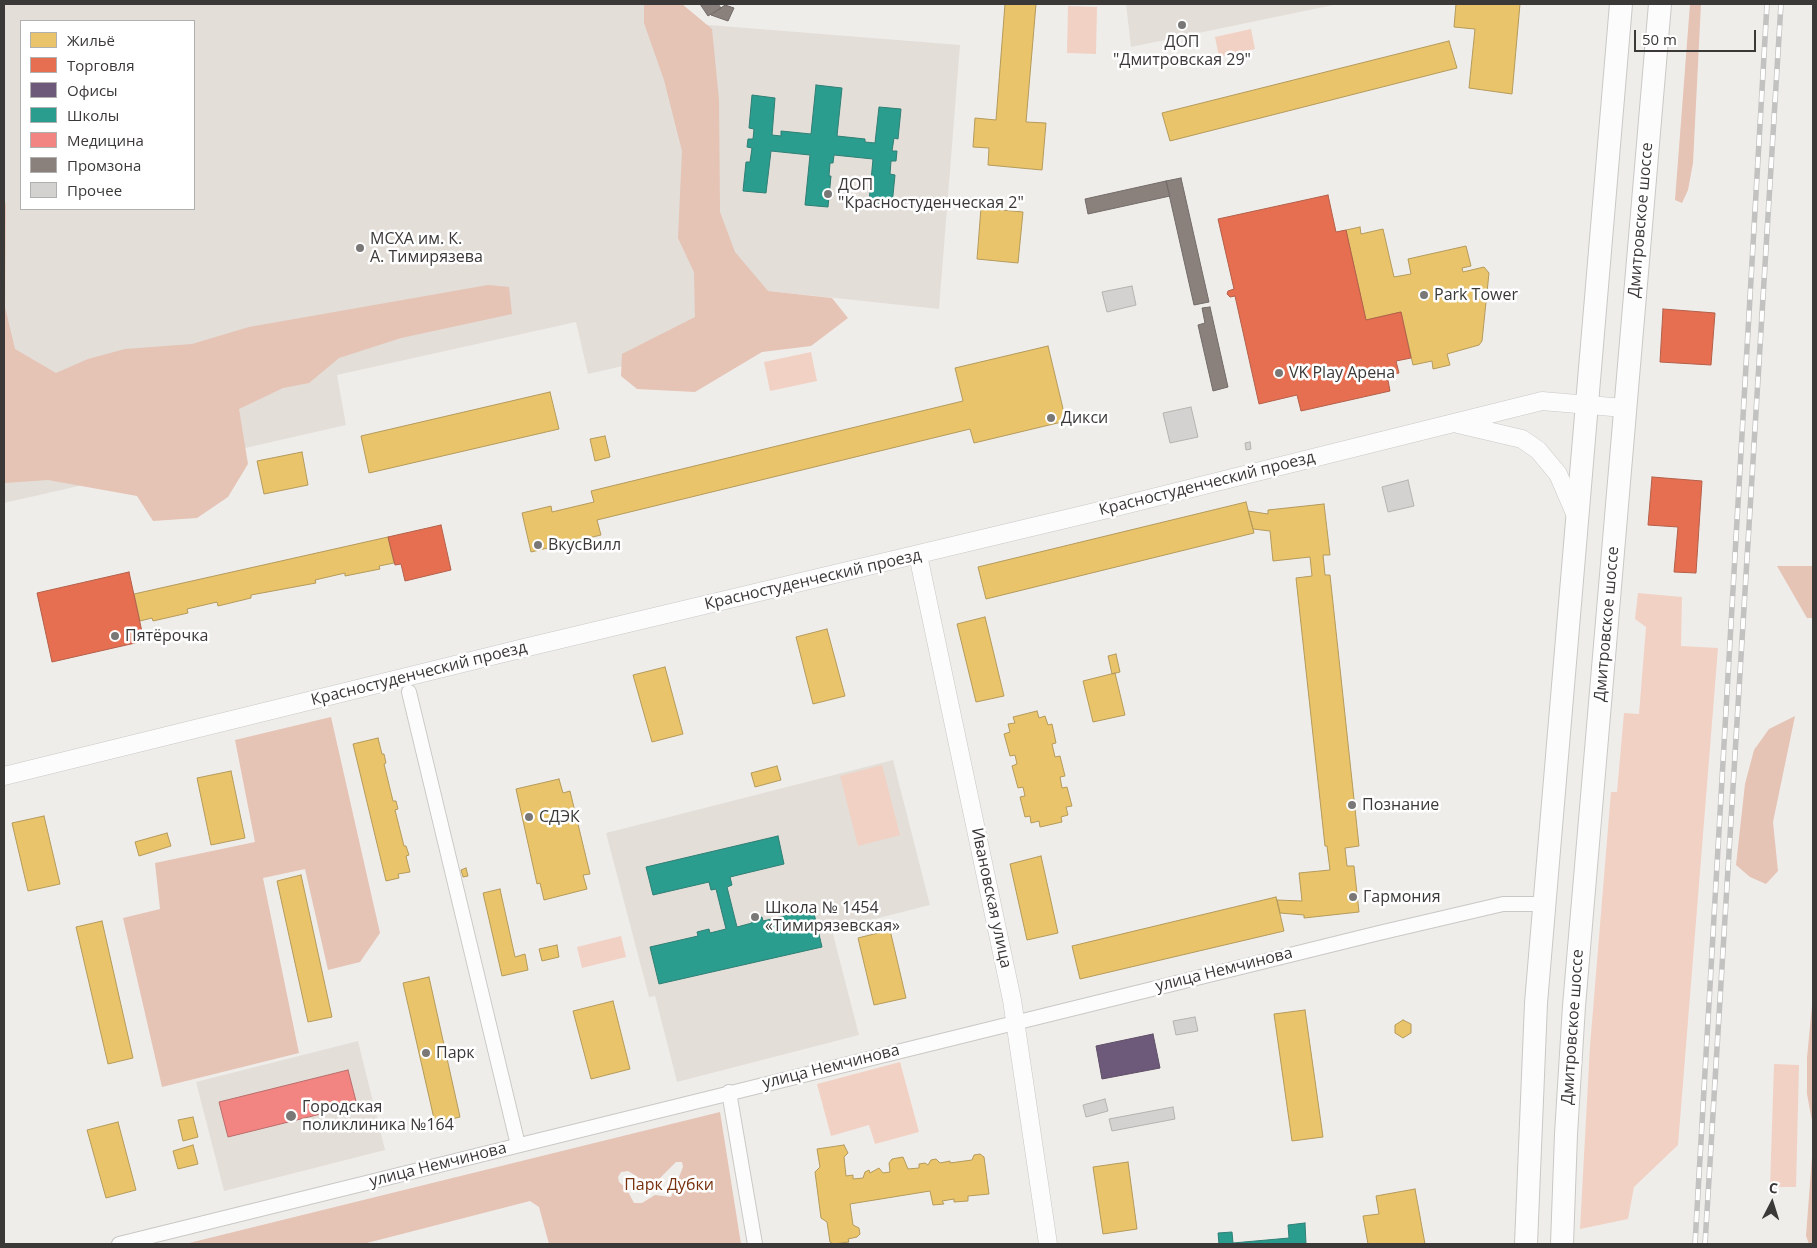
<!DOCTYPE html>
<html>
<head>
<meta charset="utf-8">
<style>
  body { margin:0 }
  #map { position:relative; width:1817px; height:1248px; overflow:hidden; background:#efedea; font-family:"Open Sans",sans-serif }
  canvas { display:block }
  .frame { position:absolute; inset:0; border:5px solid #3a3937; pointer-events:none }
  .legend { position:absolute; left:20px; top:20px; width:175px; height:190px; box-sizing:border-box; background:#fff; border:1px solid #b0b0af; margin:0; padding:6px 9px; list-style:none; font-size:15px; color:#3a3937 }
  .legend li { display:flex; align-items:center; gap:10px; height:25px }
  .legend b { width:25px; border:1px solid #b0b0af }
  .north { position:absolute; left:1747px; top:1178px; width:50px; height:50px; -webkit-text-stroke:4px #fff; paint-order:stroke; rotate:5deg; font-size:14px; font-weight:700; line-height:20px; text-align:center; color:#3a3937 }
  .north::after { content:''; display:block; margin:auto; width:18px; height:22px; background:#3a3937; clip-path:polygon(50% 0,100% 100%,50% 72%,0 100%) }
  .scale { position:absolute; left:1634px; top:30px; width:122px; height:22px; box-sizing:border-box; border:2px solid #3a3937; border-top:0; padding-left:6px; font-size:15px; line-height:18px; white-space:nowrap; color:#3a3937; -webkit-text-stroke:4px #fff; paint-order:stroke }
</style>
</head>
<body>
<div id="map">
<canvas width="1817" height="1248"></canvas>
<div class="frame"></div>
<ul class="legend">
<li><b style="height:14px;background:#e9c46a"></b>Жильё</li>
<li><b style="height:14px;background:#e76f51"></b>Торговля</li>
<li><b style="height:14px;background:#6d597a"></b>Офисы</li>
<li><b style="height:14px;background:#2a9d8f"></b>Школы</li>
<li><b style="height:14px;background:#f28482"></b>Медицина</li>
<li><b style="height:14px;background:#8a817c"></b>Промзона</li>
<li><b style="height:14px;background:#d3d2d0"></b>Прочее</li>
</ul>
<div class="north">С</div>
<div class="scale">50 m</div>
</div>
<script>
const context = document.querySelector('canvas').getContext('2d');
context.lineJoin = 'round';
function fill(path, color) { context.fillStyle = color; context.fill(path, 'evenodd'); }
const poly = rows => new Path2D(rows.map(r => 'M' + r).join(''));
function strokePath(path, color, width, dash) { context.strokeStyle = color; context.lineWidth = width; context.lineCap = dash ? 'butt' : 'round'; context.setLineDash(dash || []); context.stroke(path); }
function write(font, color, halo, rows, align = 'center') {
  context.font = font + ' "Open Sans",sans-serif'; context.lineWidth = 5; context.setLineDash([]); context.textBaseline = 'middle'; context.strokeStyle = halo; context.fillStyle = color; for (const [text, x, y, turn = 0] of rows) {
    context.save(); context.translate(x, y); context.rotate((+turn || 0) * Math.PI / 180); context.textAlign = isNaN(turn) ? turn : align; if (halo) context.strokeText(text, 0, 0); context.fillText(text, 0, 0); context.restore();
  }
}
fill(poly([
  [4,4,681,4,684,23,960,45,939,309,768,291,731,341,588,374,576,322,337,375,346,425,4,503],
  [21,21,194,21,194,209,21,209],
  [1126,4,1338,4,1131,47],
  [893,760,930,905,832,930,859,1035,677,1082,655,996,649,997,606,833],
  [358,1041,385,1150,224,1191,196,1082]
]), '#e3ded7');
fill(poly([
  [1068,6,1097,7,1096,54,1067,53],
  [1251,29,1255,49,1219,57,1215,37],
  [811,352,817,381,770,391,764,362],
  [1638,593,1682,597,1681,646,1718,648,1678,1145,1634,1187,1628,1219,1580,1229,1590,1046,1611,792,1617,792,1624,713,1639,714,1646,627,1635,619],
  [882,765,900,835,858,846,840,776],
  [621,936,626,957,582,968,577,947],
  [900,1062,919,1132,875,1144,869,1125,831,1136,817,1084],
  [1774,1064,1799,1065,1796,1187,1770,1187]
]), '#f1d1c4');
fill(poly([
  [644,4,682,4,712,29,719,100,720,212,735,252,768,291,832,298,848,318,811,346,762,352,695,392,637,389,621,376,622,354,695,317,694,272,678,238,682,151,664,80,644,23],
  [1690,4,1701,4,1693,163,1688,190,1682,203,1675,200],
  [4,198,6,205,5,307,15,349,56,373,88,359,125,349,192,344,249,327,488,285,509,287,512,314,401,338,339,358,309,383,283,388,239,409,248,464,228,497,197,518,153,521,137,496,48,480,4,483],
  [1777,566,1813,566,1813,618,1807,618],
  [1795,716,1773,822,1778,871,1766,884,1750,877,1736,865,1745,784,1754,750,1769,729],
  [331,717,380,933,360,962,328,970,305,869,263,878,299,1053,162,1087,123,918,160,909,155,863,255,842,235,740],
  [1813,995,1813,1126,1807,1094,1807,1058],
  [720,1112,741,1244,549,1244,539,1207,530,1201,363,1244,185,1244],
  [676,1162,682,1162,683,1167,671,1197,655,1195,642,1203,634,1203,626,1188,619,1182,618,1177,621,1172,628,1171,646,1182,652,1182,660,1178],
  [1813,1143,1813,1244,1809,1244,1806,1236]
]), '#e5c3b5');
const homes = poly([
  [1005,4,1036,4,1026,122,1046,123,1042,170,988,165,989,148,973,147,975,118,996,120,1005,4],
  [1456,4,1520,4,1512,94,1469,88,1475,29,1454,27,1456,4],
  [1449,41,1457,68,1170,141,1162,113,1449,41],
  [981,208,1023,212,1018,263,977,259,981,208],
  [1360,227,1361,234,1383,229,1394,277,1411,274,1408,259,1466,246,1471,266,1462,268,1463,272,1484,267,1489,273,1482,341,1479,345,1447,354,1450,365,1433,369,1432,361,1413,365,1401,312,1366,320,1346,230,1360,227],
  [1048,346,1066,421,974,443,970,429,597,520,601,535,531,552,522,513,551,506,552,512,594,502,591,491,963,401,955,368,1048,346],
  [550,392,559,429,369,473,361,436,550,392],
  [605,436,610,457,595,461,590,439,605,436],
  [302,452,308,485,264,494,257,461,302,452],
  [1246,502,1254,533,986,599,978,567,1246,502],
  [1324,504,1330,555,1323,555,1325,575,1330,575,1359,846,1345,848,1347,866,1354,866,1359,912,1304,918,1304,915,1280,913,1277,900,1302,901,1299,873,1330,870,1327,846,1325,846,1296,578,1312,576,1310,557,1273,561,1270,531,1253,529,1248,511,1268,514,1268,510,1324,504],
  [388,537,394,563,379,566,380,569,345,576,345,573,315,580,316,583,251,595,251,598,218,606,217,602,187,609,188,613,153,621,152,618,140,621,134,594,388,537],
  [985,617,1004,696,976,702,957,624,985,617],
  [827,629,845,696,813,704,796,637,827,629],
  [1116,654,1120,672,1112,674,1108,656,1116,654],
  [665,667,683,734,652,742,633,675,665,667],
  [1115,673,1125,715,1093,722,1083,681,1115,673],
  [1037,711,1039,718,1045,716,1048,725,1052,724,1056,743,1052,744,1055,757,1060,756,1065,776,1060,777,1062,788,1067,787,1072,806,1066,807,1068,815,1061,817,1062,822,1040,827,1039,821,1031,823,1030,816,1025,817,1020,797,1025,796,1023,787,1018,788,1012,766,1017,764,1015,755,1010,756,1004,734,1010,732,1008,724,1015,723,1013,717,1037,711],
  [378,738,382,754,384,754,386,763,384,764,393,801,396,801,398,809,395,810,404,846,406,846,409,855,406,856,410,872,398,874,399,878,386,881,353,744,378,738],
  [777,766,781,780,755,787,751,773,777,766],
  [231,771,245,838,211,845,197,778,231,771],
  [559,779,563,793,570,791,590,874,583,875,587,889,544,900,540,883,537,884,516,789,559,779],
  [44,816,60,884,28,891,12,823,44,816],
  [167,833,171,846,139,856,135,842,167,833],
  [1041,856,1058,933,1027,940,1010,864,1041,856],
  [466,868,468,876,463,877,461,870,466,868],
  [301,875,332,1017,308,1022,277,881,301,875],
  [500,889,515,957,525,954,528,970,502,976,483,893,500,889],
  [1276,897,1284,931,1080,979,1072,946,1276,897],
  [102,921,133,1058,108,1064,76,927,102,921],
  [890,930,906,998,874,1005,858,938,890,930],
  [557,945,559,957,542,961,539,949,557,945],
  [429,977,460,1117,435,1123,403,983,429,977],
  [613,1001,630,1069,591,1079,573,1011,613,1001],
  [1305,1010,1323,1137,1292,1141,1274,1014,1305,1010],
  [1403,1020,1411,1024,1411,1033,1403,1038,1395,1033,1395,1025,1403,1020],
  [193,1117,198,1137,183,1141,178,1120,193,1117],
  [118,1122,136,1190,106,1198,87,1130,118,1122],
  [193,1145,198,1164,178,1169,173,1151,193,1145],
  [844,1145,848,1153,844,1157,846,1176,853,1175,853,1179,863,1178,865,1172,869,1170,870,1173,879,1168,883,1173,890,1172,889,1163,892,1159,903,1157,908,1169,919,1168,919,1164,925,1163,928,1165,931,1160,936,1159,940,1163,950,1161,950,1163,972,1160,974,1155,980,1154,984,1157,989,1194,968,1196,968,1201,954,1202,954,1199,942,1201,944,1204,933,1205,930,1191,850,1204,853,1225,859,1228,860,1234,857,1237,848,1239,849,1242,833,1244,830,1242,827,1222,821,1218,815,1172,820,1167,817,1149,844,1145],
  [1128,1162,1137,1229,1103,1234,1093,1167,1128,1162],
  [1415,1189,1425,1244,1368,1244,1363,1216,1379,1214,1376,1196,1415,1189]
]);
fill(homes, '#e9c46a');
strokePath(homes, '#b49a5b', 1);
const shops = poly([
  [1328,195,1336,232,1346,230,1366,320,1401,312,1411,358,1396,361,1399,373,1387,375,1390,391,1301,411,1297,395,1259,404,1235,296,1230,297,1227,294,1228,291,1234,289,1218,219,1328,195],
  [1663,309,1715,313,1711,365,1660,362,1663,309],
  [1652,477,1702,481,1696,573,1674,572,1678,527,1648,525,1652,477],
  [441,525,451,570,405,581,401,564,395,565,388,537,441,525],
  [129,572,144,641,52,662,37,593,129,572]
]);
fill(shops, '#e76f51');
strokePath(shops, '#b35f49', 1);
const offices = poly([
  [1153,1034,1160,1068,1102,1079,1096,1046,1153,1034]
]);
fill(offices, '#6d597a');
strokePath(offices, '#5e4f66', 1);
const schools = poly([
  [816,85,842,88,837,136,865,139,865,142,875,143,879,107,901,109,898,139,894,138,892,151,897,151,896,161,891,161,890,174,895,175,892,205,869,202,873,159,834,155,833,163,830,163,829,176,831,176,828,207,805,205,810,155,771,151,766,193,743,191,746,162,750,162,752,148,747,147,748,139,753,139,754,129,749,128,752,95,775,98,772,135,781,136,781,131,811,134,816,85],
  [778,836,784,864,730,877,732,885,727,887,737,927,752,923,751,919,762,917,763,921,813,909,822,947,659,984,650,947,698,936,697,932,709,929,710,933,726,929,716,889,711,890,709,882,653,895,646,867,778,836],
  [1305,1223,1306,1244,1219,1244,1218,1233,1232,1232,1233,1243,1289,1238,1288,1225,1305,1223]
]);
fill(schools, '#2a9d8f');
strokePath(schools, '#2f7f75', 1);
const health = poly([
  [348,1070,357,1105,228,1137,219,1102,348,1070]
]);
fill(health, '#f28482');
strokePath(health, '#bb6e6c', 1);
const industry = poly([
  [700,4,718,4,721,8,708,16,700,4],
  [725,5,734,8,728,21,711,15,725,5],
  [1181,178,1209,302,1194,305,1166,181,1181,178],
  [1166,181,1170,196,1088,214,1085,199,1166,181],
  [1210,307,1228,387,1213,391,1198,325,1205,323,1202,308,1210,307]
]);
fill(industry, '#8a817c');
strokePath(industry, '#726b67', 1);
const building = poly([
  [1132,286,1136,305,1107,312,1102,292,1132,286],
  [1191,407,1198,437,1170,443,1163,413,1191,407],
  [1250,442,1251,449,1246,450,1245,443,1250,442],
  [1408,480,1414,506,1388,512,1382,487,1408,480],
  [1195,1017,1198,1031,1176,1035,1173,1021,1195,1017],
  [1105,1099,1108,1111,1086,1117,1083,1105,1105,1099],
  [1173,1107,1175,1119,1112,1131,1109,1119,1173,1107]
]);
fill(building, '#d3d2d0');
strokePath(building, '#b4b3b0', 1);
const minor = poly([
  [409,692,518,1145],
  [729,1092,755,1244],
  [119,1244,1379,933,1503,904,1545,904]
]);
const tertiary = poly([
  [1458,424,1522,439,1538,450,1558,474,1577,518],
  [918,555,1012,1000,1048,1244],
  [4,776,528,647,1116,507,1542,401,1624,408]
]);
const primary = poly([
  [1526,1244,1536,1003,1621,4],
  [1562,1244,1566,1134,1574,1006,1660,4]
]);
strokePath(minor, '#c9c8c5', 16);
strokePath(tertiary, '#c9c8c5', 19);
strokePath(primary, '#c9c8c5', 24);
strokePath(minor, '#fdfcfc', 14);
strokePath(tertiary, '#fdfcfc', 18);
strokePath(primary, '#fdfcfc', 22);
const rail = poly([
  [1695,1244,1767,4],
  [1705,1244,1781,4]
]);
strokePath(rail, '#c2c2c1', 5.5);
strokePath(rail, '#fff', 4, [11]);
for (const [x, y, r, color] of [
  [1182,25,5,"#797876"],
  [828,194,5,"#797876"],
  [360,248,5,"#797876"],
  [1424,295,5,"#797876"],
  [1279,373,5,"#797876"],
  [1051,418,5,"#797876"],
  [538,545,5,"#797876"],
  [115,636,5,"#797876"],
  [1352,805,5,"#797876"],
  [529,817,5,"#797876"],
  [1353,897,5,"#797876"],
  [755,917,5,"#797876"],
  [426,1053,5,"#797876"],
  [291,1116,6,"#797876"]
]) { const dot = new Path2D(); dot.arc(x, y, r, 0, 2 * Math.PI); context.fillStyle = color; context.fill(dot); strokePath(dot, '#fff', 2); }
write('16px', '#3a3937', '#fff', [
  ["ДОП",1182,42,"center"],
  ["\"Дмитровская 29\"",1182,60,"center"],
  ["ДОП",838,185],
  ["\"Красностуденческая 2\"",838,203],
  ["МСХА им. К.",370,239],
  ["А. Тимирязева",370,257],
  ["Park Tower",1434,295],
  ["VK Play Арена",1289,373],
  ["Дикси",1061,418],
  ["ВкусВилл",548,545],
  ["Пятёрочка",125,636],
  ["Познание",1362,805],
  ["СДЭК",539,817],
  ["Гармония",1363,897],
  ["Школа № 1454",765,908],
  ["«Тимирязевская»",765,926],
  ["Парк",436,1053],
  ["Городская",302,1107],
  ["поликлиника №164",302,1125]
], 'left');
write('16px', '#3a3937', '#fff', [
  ["Дмитровское шоссе",1641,220,-85],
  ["Красностуденческий проезд",1207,484,-14],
  ["Красностуденческий проезд",813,580,-13],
  ["Дмитровское шоссе",1607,624,-85],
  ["Красностуденческий проезд",419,674,-14],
  ["Ивановская улица",991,898,78],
  ["улица Немчинова",1224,970,-14],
  ["Дмитровское шоссе",1573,1027,-86],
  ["улица Немчинова",831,1067,-14],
  ["улица Немчинова",438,1165,-14]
]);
write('16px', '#77310e', '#fff', [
  ["Парк Дубки",669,1185]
]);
</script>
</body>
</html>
